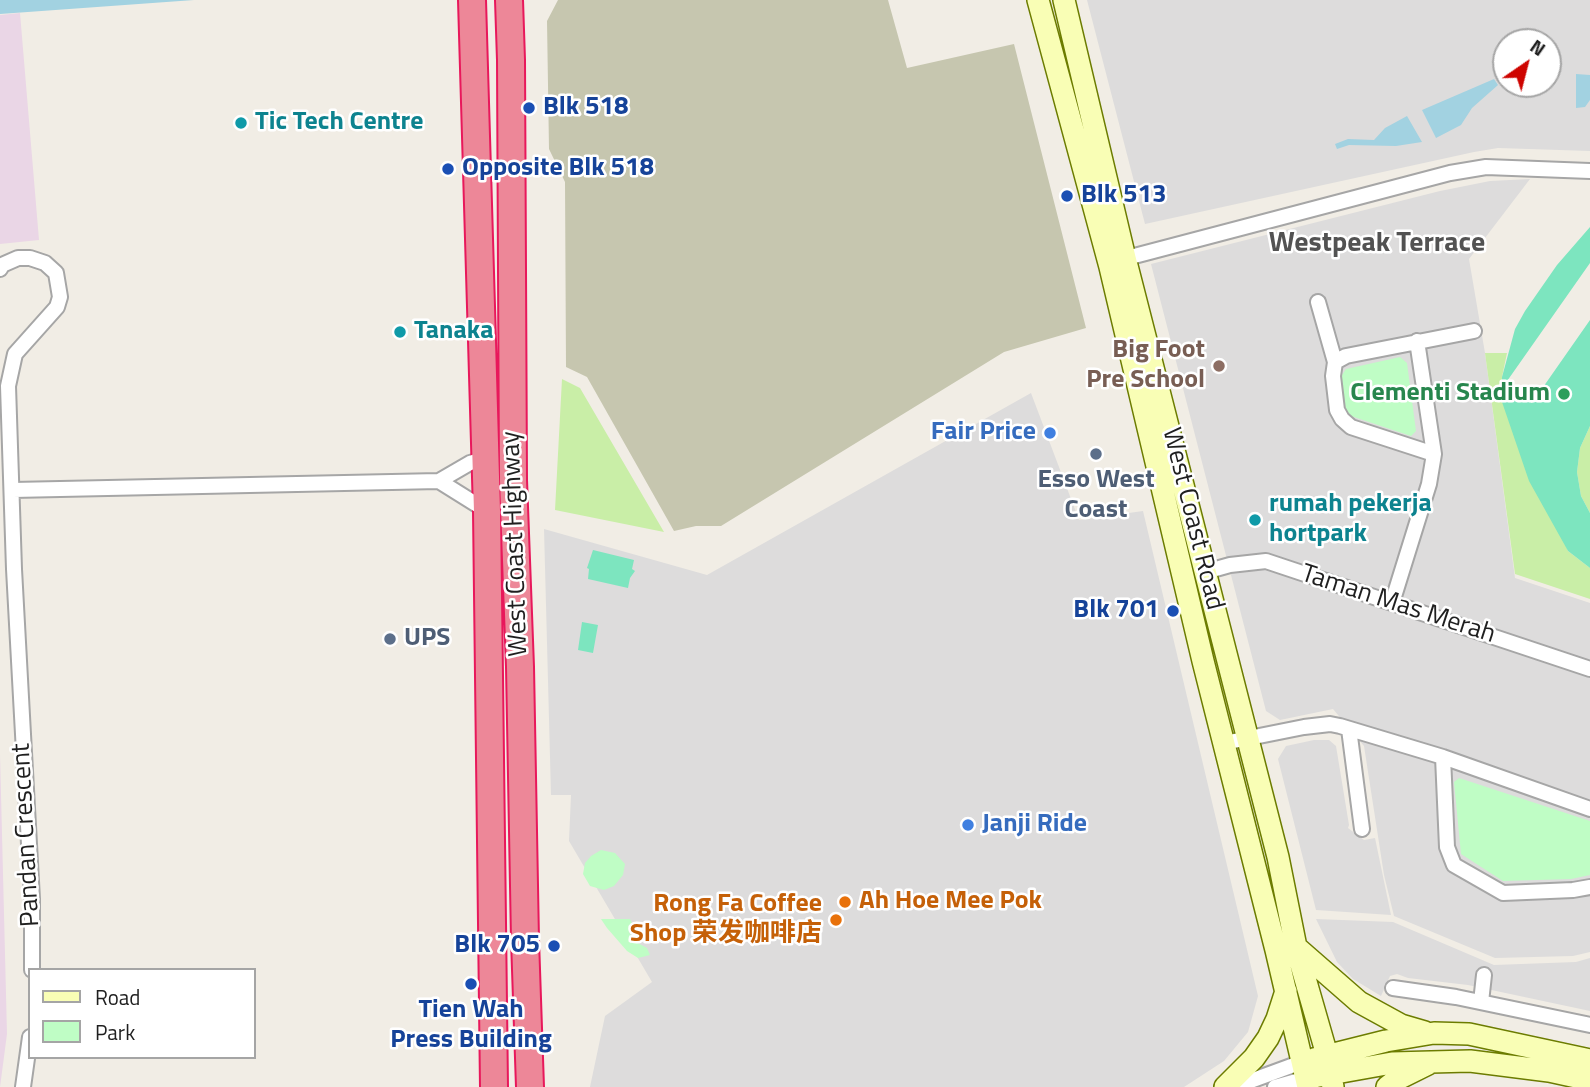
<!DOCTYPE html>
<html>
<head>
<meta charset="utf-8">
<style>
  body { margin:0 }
  #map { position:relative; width:1590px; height:1087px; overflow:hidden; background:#f1ede5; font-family:"Titillium Web",sans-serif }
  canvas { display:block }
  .legend { position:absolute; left:28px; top:968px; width:228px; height:91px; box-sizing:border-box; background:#fff; border:2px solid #a5a5a5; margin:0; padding:9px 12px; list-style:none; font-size:21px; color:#1f1f1f }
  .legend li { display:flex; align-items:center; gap:14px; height:35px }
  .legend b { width:35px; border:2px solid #a5a5a5 }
  .north { position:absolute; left:1492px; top:28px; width:70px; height:70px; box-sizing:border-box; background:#fff; border:2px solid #a5a5a5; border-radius:50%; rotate:35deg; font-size:19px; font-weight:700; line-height:28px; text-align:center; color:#1f1f1f }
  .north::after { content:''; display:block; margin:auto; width:24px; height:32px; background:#ce0400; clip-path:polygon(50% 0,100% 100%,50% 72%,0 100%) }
</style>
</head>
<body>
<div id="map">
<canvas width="1590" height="1087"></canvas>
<ul class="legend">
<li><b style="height:9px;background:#f9feb5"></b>Road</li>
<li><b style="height:19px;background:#bffdc5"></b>Park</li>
</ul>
<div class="north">N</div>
</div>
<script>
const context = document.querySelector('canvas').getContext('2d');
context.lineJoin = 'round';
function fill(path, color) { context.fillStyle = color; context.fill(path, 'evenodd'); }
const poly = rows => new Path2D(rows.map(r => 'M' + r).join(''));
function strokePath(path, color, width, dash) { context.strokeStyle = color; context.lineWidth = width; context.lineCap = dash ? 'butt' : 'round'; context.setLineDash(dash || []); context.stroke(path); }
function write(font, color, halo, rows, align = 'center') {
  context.font = font + ' "Titillium Web","Noto Sans SC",sans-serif'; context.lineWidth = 5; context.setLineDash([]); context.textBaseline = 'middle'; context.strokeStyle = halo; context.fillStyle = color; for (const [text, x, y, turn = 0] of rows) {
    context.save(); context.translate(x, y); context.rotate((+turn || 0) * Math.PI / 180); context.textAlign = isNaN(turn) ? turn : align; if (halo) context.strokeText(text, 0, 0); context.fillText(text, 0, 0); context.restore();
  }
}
fill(poly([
  [1087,0,1590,0,1590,151,1498,148,1474,152,1145,224],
  [1506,42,1548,42,1548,84,1506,84],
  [1530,179,1469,259,1485,353,1515,578,1590,603,1590,952,1573,956,1495,958,1394,916,1384,875,1364,746,1333,709,1280,720,1266,711,1151,264,1440,191,1490,181],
  [1031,393,1079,520,1143,511,1258,996,1248,1032,1224,1061,1184,1087,590,1087,605,1016,652,982,569,841,571,795,551,795,544,529,707,575],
  [1314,740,1329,740,1336,746,1349,825,1348,828,1364,840,1375,838,1391,915,1316,910,1278,759,1286,746],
  [1316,919,1393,922,1494,965,1576,962,1590,958,1590,1011,1468,985,1408,978,1397,974,1390,976,1381,996,1353,979,1337,962]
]), '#dddcdc');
fill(poly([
  [20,13,39,240,0,244,0,15],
  [0,754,7,1034,0,1087]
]), '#ead6e6');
fill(poly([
  [558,0,888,0,907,68,1014,44,1086,328,1004,352,721,526,696,526,674,531,587,377,566,367,565,182,549,149,547,21]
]), '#c6c6af');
fill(poly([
  [1485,353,1507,353,1502,377,1568,551,1590,568,1590,599,1515,574],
  [562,379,580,388,664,532,555,510],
  [1590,426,1590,513,1581,496,1577,472,1580,448]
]), '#c9eea7');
fill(poly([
  [1400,357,1407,363,1416,431,1411,436,1351,416,1345,409,1340,378,1346,369],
  [1459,778,1590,821,1590,875,1571,879,1503,881,1461,854,1454,782],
  [601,850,615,853,625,864,623,875,614,886,604,890,590,886,583,874,585,863,591,856],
  [601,919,630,919,632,923,629,932,634,941,647,948,650,955,638,958,627,951,607,928]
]), '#bffdc5');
fill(poly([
  [1590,227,1590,263,1505,384,1532,403,1590,320,1590,426,1580,448,1577,472,1581,496,1590,513,1590,568,1568,551,1529,481,1502,402,1502,377,1515,329,1525,311,1557,265],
  [593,550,634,560,632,569,635,571,630,578,628,588,588,579,589,569,587,568],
  [582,622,598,625,593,653,578,650]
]), '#7de5bf');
fill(poly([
  [0,0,194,0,0,14],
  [1576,74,1590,75,1590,100,1585,107,1576,108],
  [1494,79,1498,85,1472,108,1461,125,1436,138,1422,110],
  [1407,116,1422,142,1396,146,1349,145,1337,149,1335,144,1348,139,1374,140,1385,128]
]), '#a2d2e1');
const street = poly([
  [1119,260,1450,173,1486,167,1590,171],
  [0,269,2,265,18,258,30,258,45,263,56,273,60,297,57,307,15,354,8,386,14,569,32,899,32,970],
  [1318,302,1335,362,1333,376,1337,410,1342,419,1351,427,1434,454],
  [1335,362,1346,356,1474,331],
  [439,481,487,511],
  [13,490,439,481,470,463,486,458],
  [1205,572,1230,565,1266,561,1590,669],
  [1392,603,1429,484,1434,454,1417,341],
  [1349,729,1362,829],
  [1224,743,1304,727,1330,724,1340,726,1443,757,1590,809],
  [1443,757,1447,847,1454,865,1503,893,1573,890,1590,887],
  [1393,988,1456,997,1590,1025],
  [1481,1002,1484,975],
  [23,1087,30,1037],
  [1234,1087,1302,1062],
  [1275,1087,1307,1078]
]);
const secondary = poly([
  [1038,0,1110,267,1203,661,1276,950,1308,1087],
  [1064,0,1125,258,1278,857,1296,947,1327,1055,1333,1087],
  [1296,947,1359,1002,1401,1025,1425,1032],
  [1314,1059,1386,1041,1434,1033,1469,1034,1590,1060],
  [1319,1076,1392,1063,1470,1061,1549,1071,1590,1080],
  [1225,1087,1254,1058,1268,1038,1277,1019,1286,991],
  [1387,1087,1396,1080,1428,1064]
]);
const highway = poly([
  [472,0,487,511,494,1087],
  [509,0,511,60,513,480,520,667,525,940,530,1087]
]);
strokePath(street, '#a6a6a6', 18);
strokePath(secondary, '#6c7c00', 24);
strokePath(highway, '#e8185b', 30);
strokePath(street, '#fff', 14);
strokePath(secondary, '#f9feb5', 21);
strokePath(highway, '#ed8798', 26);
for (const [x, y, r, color] of [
  [529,108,7,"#1a4fb4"],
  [241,123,7,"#0f9aa8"],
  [448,169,7,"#1a4fb4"],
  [1067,196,7,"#1a4fb4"],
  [400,332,7,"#0f9aa8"],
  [1219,366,7,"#8d6e63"],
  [1564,394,7,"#2e9e5b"],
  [1050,433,7,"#3f7fe0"],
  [1096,454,7,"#5c6f8a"],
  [1255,520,7,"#0f9aa8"],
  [1173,611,7,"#1a4fb4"],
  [390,639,7,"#5c6f8a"],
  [968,825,7,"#3f7fe0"],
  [845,902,7,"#e8710a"],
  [836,920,7,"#e8710a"],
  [554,946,7,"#1a4fb4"],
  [471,984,7,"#1a4fb4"]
]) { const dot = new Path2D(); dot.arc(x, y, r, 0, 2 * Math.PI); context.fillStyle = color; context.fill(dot); strokePath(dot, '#fff', 2.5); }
write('bold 26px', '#164399', '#fff', [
  ["Blk 518",543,108],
  ["Opposite Blk 518",462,169],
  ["Blk 513",1081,196],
  ["Blk 701",1159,611,"right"],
  ["Blk 705",540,946,"right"],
  ["Tien Wah",471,1011,"center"],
  ["Press Building",471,1041,"center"]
], 'left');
write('bold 26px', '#0d838f', '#fff', [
  ["Tic Tech Centre",255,123],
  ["Tanaka",414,332],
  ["rumah pekerja",1269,505],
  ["hortpark",1269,535]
], 'left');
write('bold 26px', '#785e54', '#fff', [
  ["Big Foot",1205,351],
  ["Pre School",1205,381]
], 'right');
write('bold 26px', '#27864d', '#fff', [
  ["Clementi Stadium",1550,394]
], 'right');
write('bold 26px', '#366cbe', '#fff', [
  ["Fair Price",1036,433],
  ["Janji Ride",982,825,"left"]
], 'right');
write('bold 26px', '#4e5e75', '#fff', [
  ["Esso West",1096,481],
  ["Coast",1096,511],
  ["UPS",404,639,"left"]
]);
write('26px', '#1f1f1f', '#fff', [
  ["West Coast Road",1192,519,76],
  ["West Coast Highway",516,544,-92],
  ["Taman Mas Merah",1398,605,18],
  ["Pandan Crescent",27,835,-93]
]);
write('bold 26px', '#c56008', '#fff', [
  ["Ah Hoe Mee Pok",859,902],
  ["Rong Fa Coffee",822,905,"right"],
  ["Shop 荣发咖啡店",822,935,"right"]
], 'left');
write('bold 28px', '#525252', '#fff', [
  ["Westpeak Terrace",1377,244]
]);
</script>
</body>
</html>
